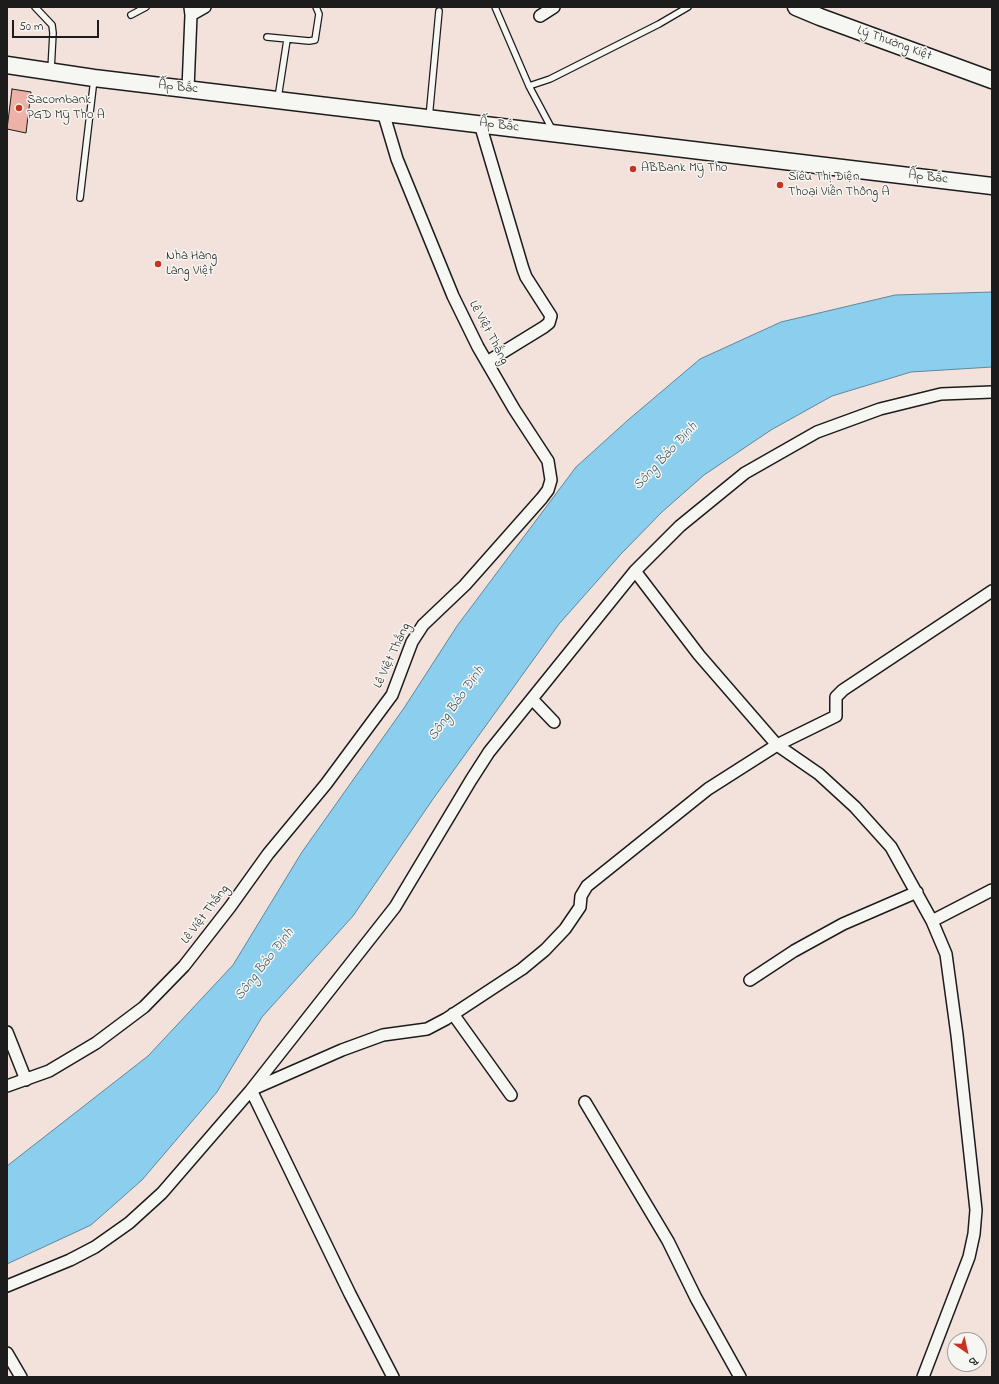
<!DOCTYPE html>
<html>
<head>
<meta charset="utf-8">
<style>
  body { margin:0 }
  #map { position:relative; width:999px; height:1384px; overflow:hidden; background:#f3e2dc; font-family:"Indie Flower",sans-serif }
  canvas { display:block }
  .frame { position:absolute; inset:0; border:8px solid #1c1c1c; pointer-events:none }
  .north { position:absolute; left:947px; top:1332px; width:40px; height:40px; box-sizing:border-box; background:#f6f6f2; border:1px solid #9f9f9c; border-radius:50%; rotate:146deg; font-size:11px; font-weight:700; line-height:16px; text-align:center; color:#1c1c1c }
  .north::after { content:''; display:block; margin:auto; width:14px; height:18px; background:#c8321e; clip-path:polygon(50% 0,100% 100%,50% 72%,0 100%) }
  .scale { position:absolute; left:12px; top:20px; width:87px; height:18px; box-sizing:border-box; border:2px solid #1c1c1c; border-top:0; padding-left:5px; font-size:12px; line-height:14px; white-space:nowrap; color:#1c1c1c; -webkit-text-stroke:3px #f6f6f2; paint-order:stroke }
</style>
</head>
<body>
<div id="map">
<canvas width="999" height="1384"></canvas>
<div class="frame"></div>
<div class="north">B</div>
<div class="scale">50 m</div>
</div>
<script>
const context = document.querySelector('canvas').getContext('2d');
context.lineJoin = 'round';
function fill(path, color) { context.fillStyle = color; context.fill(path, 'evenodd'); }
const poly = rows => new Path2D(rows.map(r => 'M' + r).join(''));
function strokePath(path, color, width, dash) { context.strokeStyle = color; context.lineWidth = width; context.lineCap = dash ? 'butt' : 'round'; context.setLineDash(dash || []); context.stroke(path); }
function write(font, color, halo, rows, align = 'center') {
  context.font = font + ' "Indie Flower",sans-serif'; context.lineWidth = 3; context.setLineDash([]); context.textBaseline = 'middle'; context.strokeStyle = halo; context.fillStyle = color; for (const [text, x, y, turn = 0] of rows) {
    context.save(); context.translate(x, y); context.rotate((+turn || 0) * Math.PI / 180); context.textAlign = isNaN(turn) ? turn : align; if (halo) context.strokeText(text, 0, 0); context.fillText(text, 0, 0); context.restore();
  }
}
const water = poly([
  [992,292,992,367,911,372,832,396,771,430,704,475,662,512,621,554,559,624,433,799,353,916,262,1017,217,1092,142,1180,91,1225,7,1264,7,1166,148,1056,233,965,302,852,404,708,457,626,576,467,628,420,700,359,781,322,895,295,992,292]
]);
fill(water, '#8cceed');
strokePath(water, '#5f8799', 1);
const building = poly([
  [12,89,31,92,26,133,7,129,12,89]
]);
fill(building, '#ecb2a7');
strokePath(building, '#1c1c1c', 1);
const lane = poly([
  [35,7,52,25,53,33,51,70],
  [495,7,529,86,553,131],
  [131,15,146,7],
  [267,37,309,41,315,40,319,14,316,7],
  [529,86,550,79,659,24,688,7],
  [278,98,287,40],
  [429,118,439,11],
  [80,198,94,79]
]);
const street = poly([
  [191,15,205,7],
  [540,16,554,7],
  [188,89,191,15,190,7],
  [480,124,523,269,526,277,551,316,549,323,544,327,487,362],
  [635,571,699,655,777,745,819,774,855,807,891,847,932,921,946,954,957,1035,976,1210,974,1234,969,1257,923,1377],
  [532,699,554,722],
  [932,921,992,890],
  [750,980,794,951,843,924,917,892],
  [453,1014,511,1095],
  [7,1032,26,1080],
  [7,1086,49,1071,96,1043,144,1007,184,966,230,907,268,854,326,784,392,695,412,642,423,625,465,585,542,498,548,490,551,480,548,461,514,409,478,347,453,296,397,159,383,112],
  [253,1089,342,1050,383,1035,427,1029,446,1019,522,969,545,950,565,929,580,907,581,896,587,886,708,789,777,745,836,716,836,697,843,690,992,591],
  [251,1090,350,1294,393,1377],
  [585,1102,668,1241,696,1298,740,1377],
  [7,1286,70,1260,95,1247,129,1223,162,1193,251,1090,395,907,471,780,489,752,635,571,680,526,745,473,817,432,880,409,941,394,992,392],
  [7,1353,21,1377]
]);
const secondary = poly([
  [796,7,820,17,992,80],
  [7,65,94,78,992,186]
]);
strokePath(lane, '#1c1c1c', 8);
strokePath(street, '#1c1c1c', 14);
strokePath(secondary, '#1c1c1c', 19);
strokePath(lane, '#f6f6f2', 5.5);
strokePath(street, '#f6f6f2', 11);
strokePath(secondary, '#f6f6f2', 16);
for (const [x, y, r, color] of [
  [19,108,4,"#c8321e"],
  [633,169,4,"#c8321e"],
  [780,185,4,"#c8321e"],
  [158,264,4,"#c8321e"]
]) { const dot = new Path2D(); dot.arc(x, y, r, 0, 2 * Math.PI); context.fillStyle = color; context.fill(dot); strokePath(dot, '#f6f6f2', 1.5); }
write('13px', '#1c1c1c', '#f6f6f2', [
  ["Lý Thường Kiệt",894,44,20],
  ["Ấp Bắc",178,88,6],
  ["Ấp Bắc",499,126,7],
  ["Ấp Bắc",928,178,7],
  ["Lê Việt Thắng",488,333,62],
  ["Lê Việt Thắng",393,656,-65],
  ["Lê Việt Thắng",206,915,-53]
]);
write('13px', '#1c1c1c', '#f6f6f2', [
  ["Sacombank",27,101],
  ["PGD Mỹ Tho A",27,116],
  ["ABBank Mỹ Tho",641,169],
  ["Siêu Thị Điện",788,178],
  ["Thoại Viễn Thông A",788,193],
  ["Nhà Hàng",166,257],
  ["Làng Việt",166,272]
], 'left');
write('italic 14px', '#435a65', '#f6f6f2', [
  ["Sông Bảo Định",666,457,-47],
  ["Sông Bảo Định",457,704,-55],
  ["Sông Bảo Định",265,965,-52]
]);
</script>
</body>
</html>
